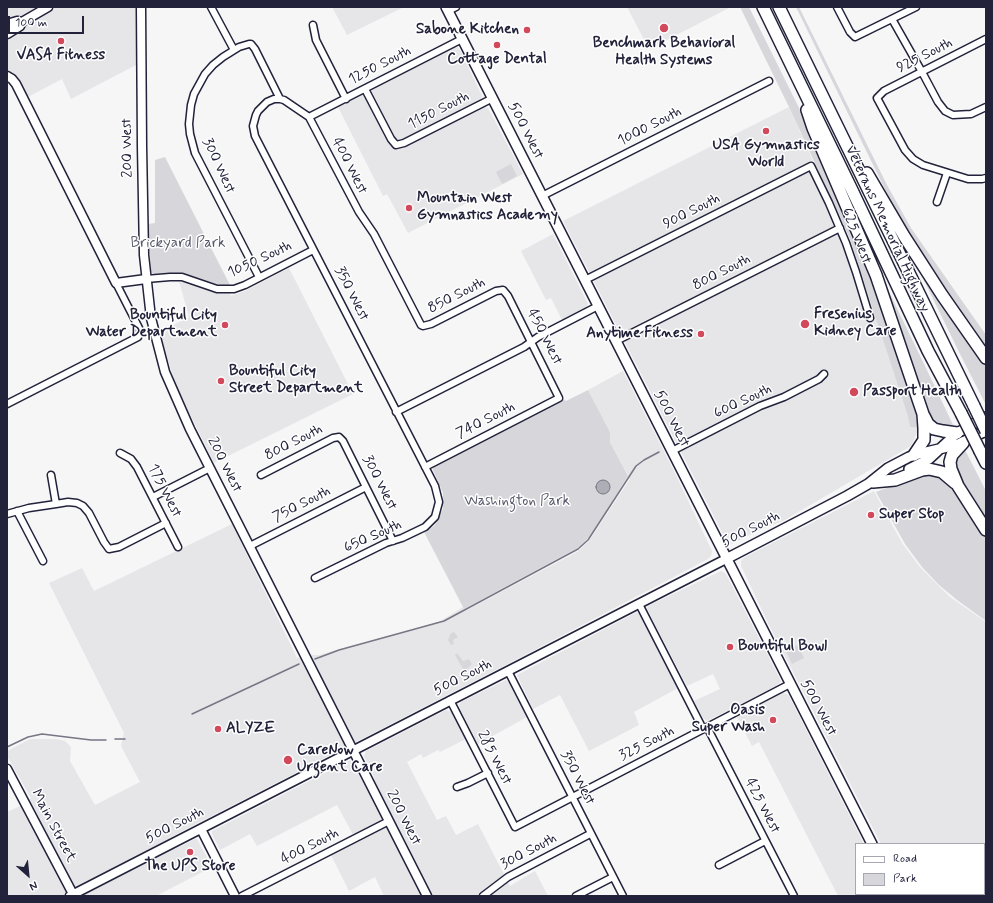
<!DOCTYPE html>
<html>
<head>
<meta charset="utf-8">
<style>
  body { margin:0 }
  #map { position:relative; width:993px; height:903px; overflow:hidden; background:#f6f6f7; font-family:Mynerve,sans-serif }
  canvas { display:block }
  .frame { position:absolute; inset:0; border:8px solid #22223b; pointer-events:none }
  .legend { position:absolute; left:855px; top:843px; width:130px; height:52px; box-sizing:border-box; background:#fff; border:1px solid #a7a7b1; margin:0; padding:5px 7px; list-style:none; font-size:12px; color:#22223b }
  .legend li { display:flex; align-items:center; gap:8px; height:20px }
  .legend b { width:20px; border:1px solid #a7a7b1 }
  .north { position:absolute; left:8px; top:855px; width:40px; height:40px; -webkit-text-stroke:3px #fff; paint-order:stroke; rotate:153deg; font-size:11px; font-weight:700; line-height:16px; text-align:center; color:#22223b }
  .north::after { content:''; display:block; margin:auto; width:14px; height:18px; background:#22223b; clip-path:polygon(50% 0,100% 100%,50% 72%,0 100%) }
  .scale { position:absolute; left:8px; top:16px; width:76px; height:18px; box-sizing:border-box; border:2px solid #22223b; border-top:0; padding-left:5px; font-size:12px; line-height:14px; white-space:nowrap; color:#22223b; -webkit-text-stroke:3px #fff; paint-order:stroke }
</style>
</head>
<body>
<div id="map">
<canvas width="993" height="903"></canvas>
<div class="frame"></div>
<ul class="legend">
<li><b style="height:5px;background:#fff"></b>Road</li>
<li><b style="height:11px;background:#d7d7db"></b>Park</li>
</ul>
<div class="north">N</div>
<div class="scale">100 m</div>
</div>
<script>
const context = document.querySelector('canvas').getContext('2d');
context.lineJoin = 'round';
function fill(path, color) { context.fillStyle = color; context.fill(path, 'evenodd'); }
const poly = rows => new Path2D(rows.map(r => 'M' + r).join(''));
function strokePath(path, color, width, dash) { context.strokeStyle = color; context.lineWidth = width; context.lineCap = dash ? 'butt' : 'round'; context.setLineDash(dash || []); context.stroke(path); }
function write(font, color, halo, rows, align = 'center') {
  context.font = font + ' Mynerve,sans-serif'; context.lineWidth = 3; context.setLineDash([]); context.textBaseline = 'middle'; context.strokeStyle = halo; context.fillStyle = color; for (const [text, x, y, turn = 0] of rows) {
    context.save(); context.translate(x, y); context.rotate((+turn || 0) * Math.PI / 180); context.textAlign = isNaN(turn) ? turn : align; if (halo) context.strokeText(text, 0, 0); context.fillText(text, 0, 0); context.restore();
  }
}
fill(poly([
  [7,7,136,7,136,65,71,99,62,79,28,97,19,79,13,74,7,71,7,38,24,26,19,17,13,21,7,21],
  [332,7,404,7,347,35],
  [627,7,731,7,649,49],
  [455,47,458,48,460,50,482,96,479,101,447,117,450,124,483,107,488,108,523,174,408,233,387,194,383,196,338,107],
  [789,107,853,251,919,428,911,446,783,521,764,528,731,544,726,540,563,221],
  [553,234,588,304,586,308,562,320,551,298,546,300,521,251],
  [289,268,353,394,214,463,178,390,165,352,160,332,189,317,179,281,189,283,217,293,230,293,231,296,245,291],
  [623,371,674,471,712,551,711,556,708,559,502,667,169,838,175,849,195,839,197,839,212,867,156,896,7,896,7,812,20,806,31,798,7,756,7,751,30,739,56,739,65,741,71,747,70,761,95,805,140,782,121,746,124,733,49,583,82,568,94,591,232,524,297,658,310,655,319,655,439,622,463,607,465,611,577,552,588,542,593,535,630,479,610,442,610,432,588,390],
  [874,491,902,543,920,567,950,597,986,622,986,896,908,896,907,894,984,894,984,844,881,844,769,625,741,566,741,561,745,557],
  [721,571,725,573,727,576,781,681,778,685,707,721,703,718,694,701,720,689,713,674,687,686,647,609,648,606],
  [637,612,640,614,678,688,634,712,639,725,589,751,560,695,533,709,517,675],
  [506,680,509,682,527,717,478,744,460,709,459,705,461,702],
  [782,693,787,694,789,696,864,844,856,844,856,894,890,894,891,896,838,896,759,742,752,746,737,717],
  [446,710,452,712,466,739,440,752,438,750,423,758,421,754,407,762,437,820,446,816,456,835,478,824,510,886,535,871,548,896,384,896,375,877,349,891,331,855,357,842,337,805,257,846,250,834,220,850,212,834,212,831,214,830,350,760,364,784,375,779,364,756,366,751]
]), '#e6e6e9');
fill(poly([
  [740,7,749,7,805,120,875,284,897,356,923,428,910,427,908,416,850,239,789,107],
  [796,7,799,7,887,185,911,228,986,335,986,347,918,250,899,218],
  [165,157,204,234,230,285,219,285,185,274,178,273,154,274,151,272,148,224,155,223,155,160],
  [511,164,517,176,502,184,496,172],
  [917,266,986,366,986,405,959,352],
  [880,273,937,391,954,427,935,425,929,417,926,401,917,378],
  [588,390,610,432,610,442,628,476,594,531,581,546,464,609,424,532,434,526,437,521,443,509,443,493,433,470,433,468,436,465,563,399,566,401],
  [964,448,986,491,986,519,958,475,954,462,955,458],
  [936,473,953,484,986,538,986,621,957,600,939,585,922,567,905,544,876,492,917,476],
  [454,632,458,637,453,640,454,644,451,645,448,640,451,633],
  [797,645,804,658,792,664,786,651],
  [457,653,463,661,469,659,472,664,465,671,463,669,455,655]
]), '#d7d7db');
const water = poly([
  '596 487a7 7 0 1 1 14 0a7 7 0 1 1-14 0Z'
]);
fill(water, '#aeaeb7');
strokePath(water, '#767685', 1);
strokePath(poly([
  [315,659,339,650,444,621,578,549,588,540,636,466,644,460,659,452],
  [192,714,299,664],
  [115,739,125,739],
  [7,747,28,737,42,734,91,740,106,740]
]), '#767685', 1.5);
const street = poly([
  [211,7,234,50],
  [837,7,850,32,855,37,916,7],
  [448,11,456,7],
  [892,19,922,72,938,102,945,111,953,115,971,114,986,107],
  [313,25,316,40,346,99],
  [986,39,884,91,877,98,905,150,913,159,923,165,968,179,982,179,986,178],
  [365,89,391,139,396,145,404,143,493,98],
  [280,99,274,99,267,102,258,111,256,115,253,126,255,136,435,486,439,502,435,517,425,527,402,538,386,543,315,578],
  [309,117,462,39],
  [542,196,769,81],
  [937,202,947,173],
  [259,277,195,153,190,134,189,124,191,105,194,94,205,74,213,65,223,57,239,47,249,44,251,44,255,49,280,99,284,100,309,117,359,212,374,234,421,325,423,326,431,324,496,291,503,290,508,296,559,398,425,467],
  [146,279,170,277,182,277,217,289,234,289,245,285,313,250],
  [585,280,811,166,829,203,846,243,856,272,870,318],
  [616,341,840,228],
  [7,404,138,337,140,333,139,328,116,283],
  [396,412,524,347,538,337,598,306],
  [672,451,760,406,784,397,819,379,824,374],
  [120,453,131,459,137,467,178,547],
  [51,475,56,504],
  [261,475,333,438,339,437,343,441,393,541],
  [153,497,210,468],
  [17,511,43,561],
  [7,514,29,508,56,504,68,502,77,503,83,506,89,513,104,542,109,549,119,547,166,523],
  [250,546,366,487],
  [639,604,703,729],
  [508,671,623,896],
  [450,700,515,827,790,684],
  [707,727,794,896],
  [457,787,468,783,488,773],
  [719,865,765,841],
  [242,896,389,821],
  [483,896,508,877,590,834],
  [576,896,613,877]
]);
const secondary = poly([
  [141,7,142,146,144,255,151,318,165,372,190,429,427,896],
  [7,24,17,21,22,22],
  [7,34,20,26,22,22,48,7],
  [7,76,12,79,16,84,116,283,146,279],
  [7,769,74,896],
  [201,829,235,896],
  [70,896,726,559]
]);
const primary = poly([
  [446,7,872,844],
  [909,469,929,459,957,433,986,417],
  [726,559,847,496,868,484,888,468,909,457,922,453,956,445,986,431],
  [898,894,899,896]
]);
const highway = poly([
  [763,7,851,188,928,351,961,413],
  [779,7,974,406],
  [807,110,813,128,876,275,923,414,924,428,924,440,914,455],
  [867,173,904,236,942,295,986,358],
  [924,416,928,424,934,429,943,431,957,433],
  [963,443,952,455,950,462,951,469,958,486,986,530],
  [980,451,986,463],
  [873,482,895,480,922,470,929,469,942,472,955,483]
]);
strokePath(street, '#22223b', 9);
strokePath(secondary, '#22223b', 11);
strokePath(primary, '#22223b', 12);
strokePath(highway, '#22223b', 14);
strokePath(street, '#fff', 6);
strokePath(secondary, '#fff', 8);
strokePath(primary, '#fff', 9);
strokePath(highway, '#fff', 11);
const highwayBridge = poly([
  [974,406,986,431],
  [961,413,980,451]
]);
strokePath(highwayBridge, '#22223b', 14, []);
strokePath(highwayBridge, '#fff', 11);
for (const [x, y, r, color] of [
  [664,28,5,"#d1495b"],
  [527,30,4,"#d1495b"],
  [61,41,4,"#d1495b"],
  [497,45,4,"#d1495b"],
  [766,131,4,"#d1495b"],
  [409,208,4,"#d1495b"],
  [805,324,5,"#d1495b"],
  [225,325,4,"#d1495b"],
  [701,334,4,"#d1495b"],
  [221,381,4,"#d1495b"],
  [854,392,5,"#d1495b"],
  [871,515,4,"#d1495b"],
  [730,647,4,"#d1495b"],
  [773,720,4,"#d1495b"],
  [218,729,4,"#d1495b"],
  [288,760,5,"#d1495b"],
  [190,852,4,"#d1495b"]
]) { const dot = new Path2D(); dot.arc(x, y, r, 0, 2 * Math.PI); context.fillStyle = color; context.fill(dot); strokePath(dot, '#fff', 1.5); }
write('bold 15px', '#22223b', '#fff', [
  ["Sabone Kitchen",519,30,"right"],
  ["Benchmark Behavioral",664,44,"center"],
  ["Health Systems",664,61,"center"],
  ["VASA Fitness",61,56,"center"],
  ["Cottage Dental",497,60,"center"],
  ["USA Gymnastics",766,146,"center"],
  ["World",766,163,"center"],
  ["Mountain West",417,199],
  ["Gymnastics Academy",417,216],
  ["Fresenius",814,315],
  ["Kidney Care",814,332],
  ["Bountiful City",217,316,"right"],
  ["Water Department",217,333,"right"],
  ["Anytime Fitness",693,334,"right"],
  ["Bountiful City",229,372],
  ["Street Department",229,389],
  ["Passport Health",863,392],
  ["Super Stop",879,515],
  ["Bountiful Bowl",738,647],
  ["Oasis",765,711,"right"],
  ["Super Wash",765,728,"right"],
  ["ALYZE",226,729],
  ["CareNow",297,751],
  ["Urgent Care",297,768],
  ["The UPS Store",190,867,"center"]
], 'left');
write('15px', '#22223b', '#fff', [
  ["925 South",925,56,-27],
  ["1250 South",380,66,-27],
  ["1150 South",439,111,-27],
  ["1000 South",650,127,-27],
  ["500 West",525,131,63],
  ["200 West",128,148,-91],
  ["300 West",218,166,65],
  ["400 West",349,166,63],
  ["900 South",692,212,-27],
  ["Veterans Memorial Highway",887,229,65],
  ["625 West",856,236,69],
  ["1050 South",260,260,-25],
  ["800 South",722,273,-27],
  ["350 West",351,294,63],
  ["850 South",457,296,-27],
  ["450 West",544,337,63],
  ["600 South",743,402,-25],
  ["500 West",671,419,63],
  ["740 South",486,421,-27],
  ["800 South",294,443,-27],
  ["200 West",224,465,63],
  ["300 West",379,483,63],
  ["175 West",164,491,63],
  ["750 South",302,505,-27],
  ["500 South",751,530,-27],
  ["650 South",373,537,-24],
  ["500 South",463,678,-27],
  ["500 West",818,708,62],
  ["325 South",647,744,-27],
  ["285 West",494,758,63],
  ["350 West",577,778,63],
  ["425 West",762,806,63],
  ["200 West",403,818,63],
  ["Main Street",53,826,62],
  ["500 South",175,826,-27],
  ["400 South",310,847,-27],
  ["300 South",529,852,-28]
]);
write('15px', '#58586b', '#fff', [
  ["Brickyard Park",178,244],
  ["Washington Park",517,502]
]);
</script>
</body>
</html>
